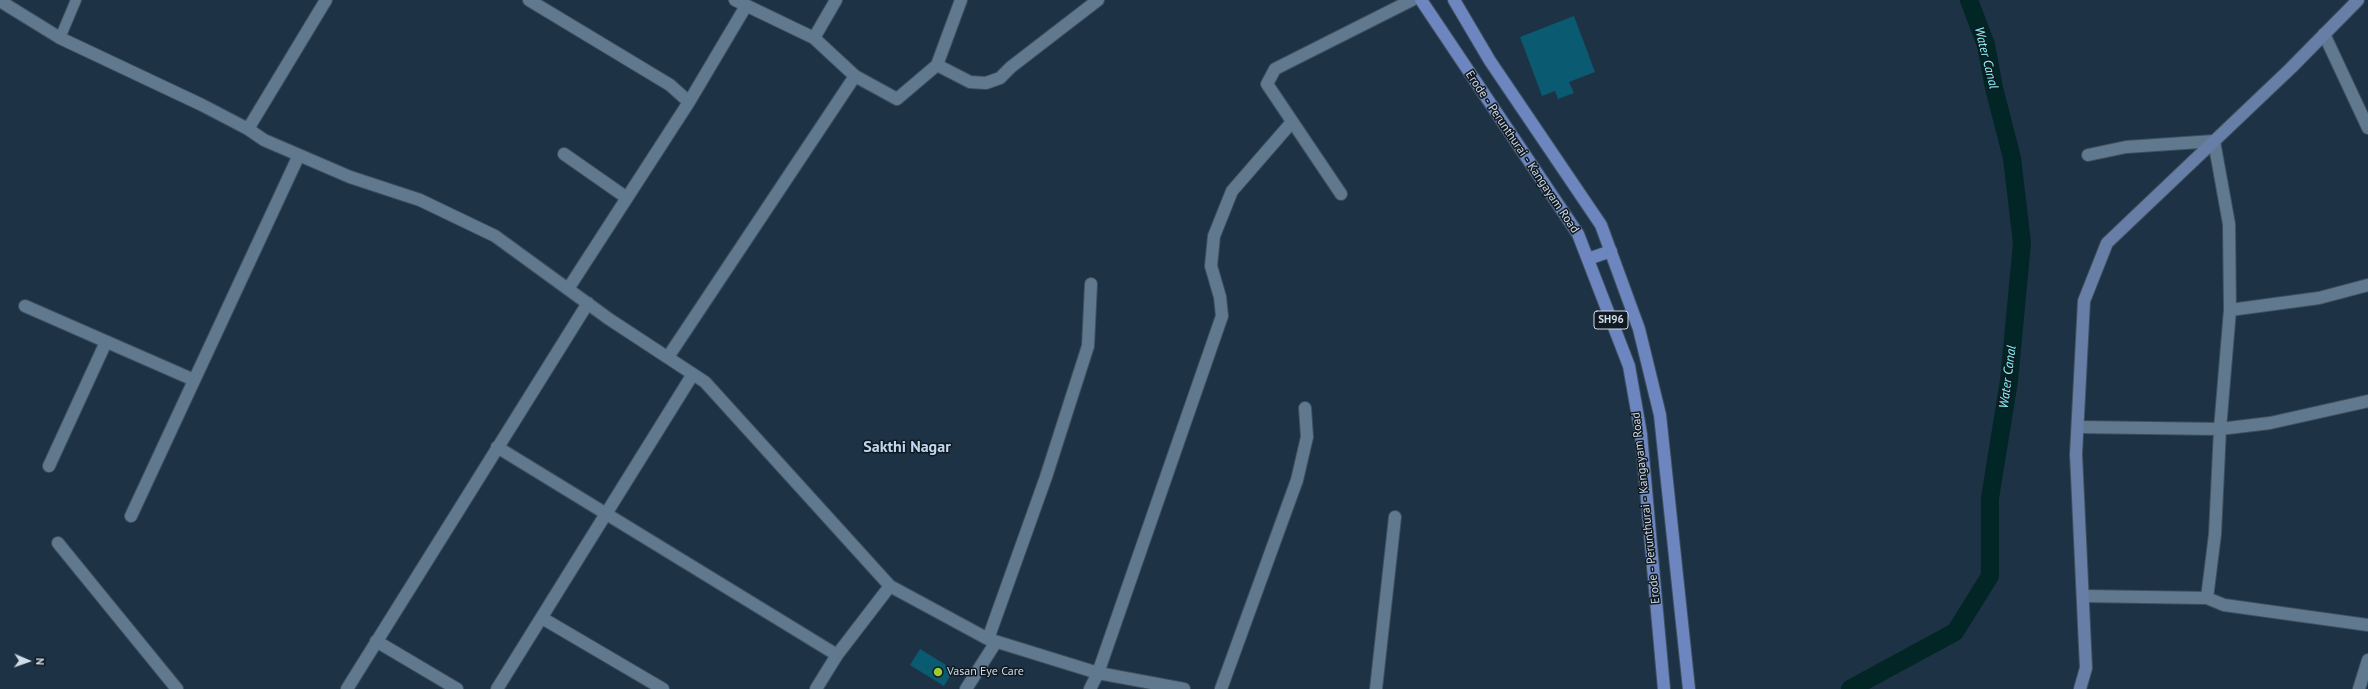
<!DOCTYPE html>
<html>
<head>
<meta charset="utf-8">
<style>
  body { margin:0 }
  #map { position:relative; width:2368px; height:689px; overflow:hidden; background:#1d3244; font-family:"PT Sans",sans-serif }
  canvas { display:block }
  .north { position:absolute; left:8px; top:641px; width:40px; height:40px; -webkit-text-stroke:3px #101921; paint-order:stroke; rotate:92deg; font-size:11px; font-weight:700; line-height:16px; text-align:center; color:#d0dce8 }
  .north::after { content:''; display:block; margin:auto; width:14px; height:18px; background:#d0dce8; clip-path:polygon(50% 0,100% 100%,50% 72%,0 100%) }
</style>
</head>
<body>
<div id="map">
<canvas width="2368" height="689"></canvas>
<div class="north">N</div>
</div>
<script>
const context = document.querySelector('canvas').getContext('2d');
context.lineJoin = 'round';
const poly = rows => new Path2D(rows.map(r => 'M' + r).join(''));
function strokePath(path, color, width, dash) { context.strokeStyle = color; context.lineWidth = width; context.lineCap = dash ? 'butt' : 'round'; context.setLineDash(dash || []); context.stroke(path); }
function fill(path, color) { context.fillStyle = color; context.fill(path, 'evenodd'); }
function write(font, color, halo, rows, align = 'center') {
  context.font = font + ' "PT Sans",sans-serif'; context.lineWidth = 3; context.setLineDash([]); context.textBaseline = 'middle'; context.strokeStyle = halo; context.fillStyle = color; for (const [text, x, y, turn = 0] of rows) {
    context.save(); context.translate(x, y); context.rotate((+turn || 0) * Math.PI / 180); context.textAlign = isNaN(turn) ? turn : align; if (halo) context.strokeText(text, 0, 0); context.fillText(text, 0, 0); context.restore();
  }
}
strokePath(poly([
  [1850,689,1955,632,1990,576,1990,498,2009,381,2022,243,2012,158,1994,88,1986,45,1969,0]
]), '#022526', 18);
fill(poly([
  [1574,16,1595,72,1569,82,1574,93,1558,99,1555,91,1542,96,1520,37],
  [920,649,954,670,944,686,910,665]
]), '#0a5b71');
const lane = poly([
  [60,38,76,0]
]);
const street = poly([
  [326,0,248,129,264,140,350,177,420,200,495,236,609,319,705,382,890,586,988,639,1098,673,1184,689],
  [529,0,670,85,689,102],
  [735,0,814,38,855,76],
  [0,1,60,38,202,105,248,129],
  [2324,34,2368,128],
  [814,38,836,0],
  [937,65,961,0],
  [564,154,627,198],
  [2088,155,2126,147,2214,141,2229,224,2230,310,2220,429,2215,534,2207,598],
  [1341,194,1267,84,1275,69,1412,0],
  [568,289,689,102,746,6],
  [25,306,194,380],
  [2230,310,2319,298,2368,285],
  [668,357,855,76,897,99,937,65,970,82,986,83,1000,78,1011,67,1098,0],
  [2078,427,2220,429,2270,423,2368,401],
  [497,447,837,655],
  [49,466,106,342],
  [131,516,299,155],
  [58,543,177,689],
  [2083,596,2207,598,2224,605,2368,625],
  [542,618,663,689],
  [988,639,1046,477,1088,346,1091,284],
  [376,641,457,689],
  [347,689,588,303],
  [497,689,693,374],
  [816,689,837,655,890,586],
  [966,689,996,642],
  [1090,689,1098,673,1222,316,1220,297,1211,266,1214,236,1232,191,1292,122],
  [1221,689,1297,480,1307,437,1305,408],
  [1376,689,1395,517],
  [2359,689,2368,660]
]);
const secondary = poly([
  [2080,689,2086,668,2076,454,2084,301,2107,243,2291,68,2358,0]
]);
const primary = poly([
  [1421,0,1578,234,1629,366,1641,434,1664,689],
  [1454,0,1490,61,1601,225,1639,329,1660,415,1689,689],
  [1588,259,1611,251]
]);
strokePath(lane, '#3e505f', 12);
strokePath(street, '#3e505f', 14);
strokePath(secondary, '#3e505f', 14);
strokePath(primary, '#3e505f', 14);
strokePath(lane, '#61798e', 10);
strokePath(street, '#61798e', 12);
strokePath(secondary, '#677fa7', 12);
strokePath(primary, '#6d86bf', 12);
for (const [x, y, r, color] of [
  [938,672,5,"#9acb35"]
]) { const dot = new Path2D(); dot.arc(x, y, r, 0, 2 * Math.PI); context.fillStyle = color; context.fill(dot); strokePath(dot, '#101921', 1.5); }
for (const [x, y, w] of [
  [1611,320,34]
]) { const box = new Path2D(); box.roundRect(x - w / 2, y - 9, w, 18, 3); context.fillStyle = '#101921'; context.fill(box); strokePath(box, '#d0dce8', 1); }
write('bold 11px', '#d0dce8', null, [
  ["SH96",1611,320]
]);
write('12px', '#d0dce8', '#101921', [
  ["Erode - Perunthurai - Kangayam Road",1522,152,56],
  ["Erode - Perunthurai - Kangayam Road",1646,508,-96]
]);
write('12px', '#d0dce8', '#101921', [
  ["Vasan Eye Care",947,672]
], 'left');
write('italic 13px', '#89f7fa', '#101921', [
  ["Water Canal",1986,58,76],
  ["Water Canal",2008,377,-83]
]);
write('bold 16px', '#bed8f0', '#101921', [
  ["Sakthi Nagar",907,447]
]);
</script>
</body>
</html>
